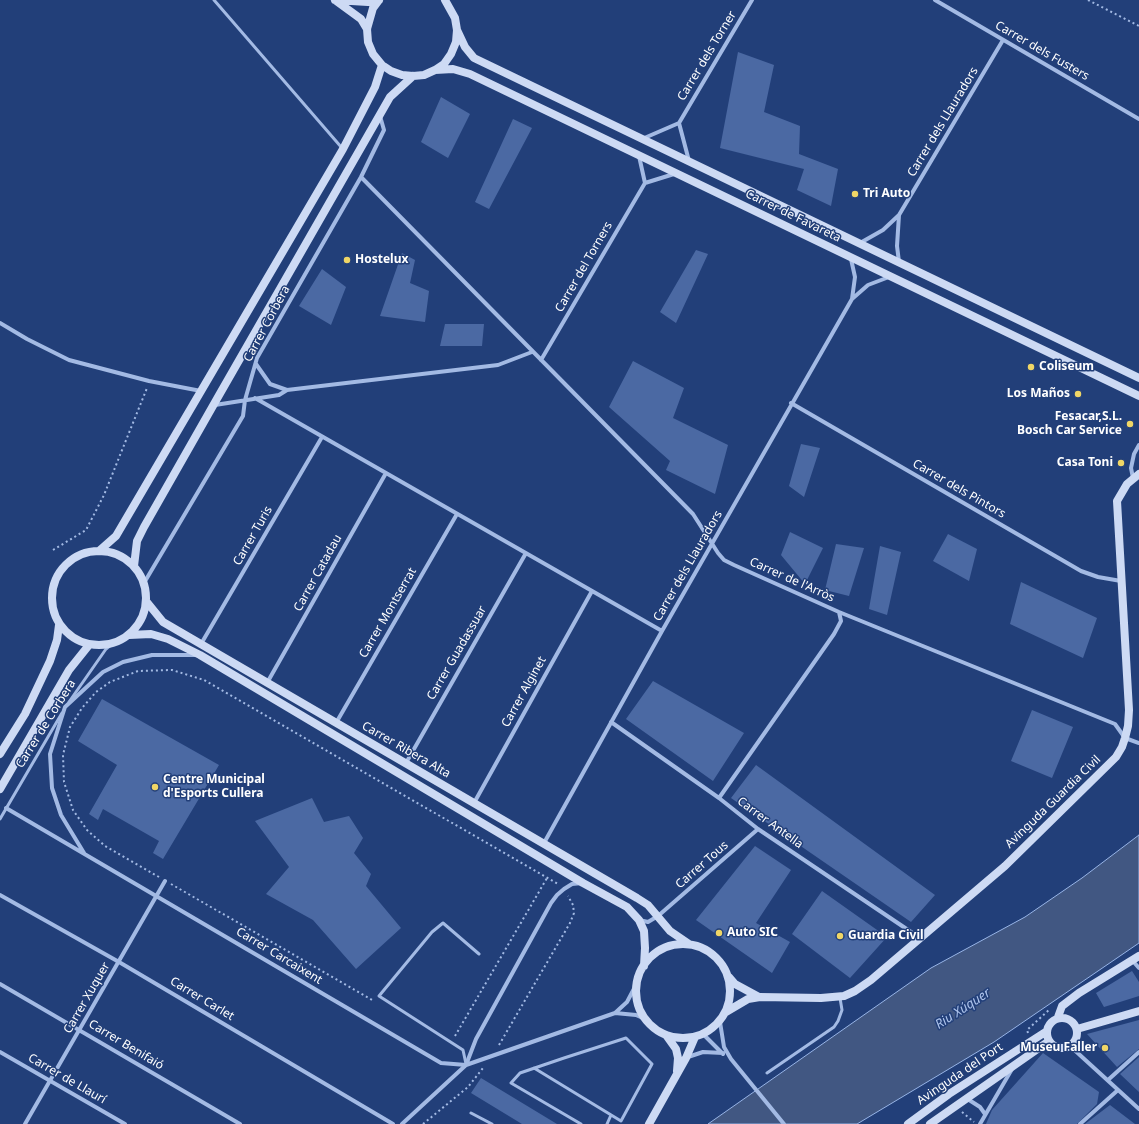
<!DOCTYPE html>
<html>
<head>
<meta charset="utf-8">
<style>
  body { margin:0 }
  canvas { display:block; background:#223f79 }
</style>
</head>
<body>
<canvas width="1139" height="1124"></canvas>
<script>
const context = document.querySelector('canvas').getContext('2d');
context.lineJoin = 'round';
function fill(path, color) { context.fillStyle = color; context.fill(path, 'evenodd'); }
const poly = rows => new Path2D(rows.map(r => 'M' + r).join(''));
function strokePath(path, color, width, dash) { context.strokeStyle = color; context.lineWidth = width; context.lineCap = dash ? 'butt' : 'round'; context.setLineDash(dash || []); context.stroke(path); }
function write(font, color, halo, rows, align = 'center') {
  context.font = font + ' "Noto Sans",sans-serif'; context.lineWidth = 3; context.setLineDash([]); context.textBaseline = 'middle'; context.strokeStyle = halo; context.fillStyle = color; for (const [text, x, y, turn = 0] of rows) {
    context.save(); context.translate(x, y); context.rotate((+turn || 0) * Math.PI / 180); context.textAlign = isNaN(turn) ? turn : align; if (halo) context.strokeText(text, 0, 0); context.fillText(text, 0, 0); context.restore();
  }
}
const water = poly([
  [1139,835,1139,943,994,1042,857,1124,708,1124,931,968,1025,917,1082,878,1139,835]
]);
fill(water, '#415782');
strokePath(water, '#97b4e6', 1);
fill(poly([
  [738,52,774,65,764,112,800,126,799,154,838,169,831,206,797,190,804,169,720,148],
  [441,97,470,114,448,158,421,142],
  [513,119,532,128,489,209,475,202],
  [696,250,708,254,676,323,660,312],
  [402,253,415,260,410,283,429,291,425,322,380,316],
  [322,269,346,287,331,325,299,306],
  [445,324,484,324,482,346,440,346],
  [633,361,684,388,673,418,728,445,715,494,666,470,670,461,609,407],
  [801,444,820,448,804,497,789,486],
  [790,532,823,548,805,584,781,555],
  [948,534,977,549,969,581,933,561],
  [836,544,864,548,849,596,825,590],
  [880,546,901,552,887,615,869,609],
  [1021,582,1097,618,1083,658,1010,624],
  [653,681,744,733,713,781,626,719],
  [102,699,219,765,163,859,153,853,159,841,103,809,98,820,89,814,117,765,78,741],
  [1032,710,1073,727,1052,778,1011,761],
  [756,765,935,895,911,922,731,798],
  [312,798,324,822,349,816,363,838,354,853,371,874,366,886,401,928,356,969,313,920,266,894,289,867,255,821],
  [755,846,791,870,756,923,790,942,772,973,696,920],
  [822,891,887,937,850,978,792,934],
  [1132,971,1139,982,1139,996,1104,1007,1096,993],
  [1139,1020,1139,1049,1117,1067,1087,1034],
  [1043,1053,1099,1092,1097,1104,1077,1124,986,1124,992,1110],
  [1139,1057,1139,1092,1120,1074],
  [481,1078,557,1124,522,1124,471,1093],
  [1110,1105,1135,1124,1085,1124]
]), '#4b69a3');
strokePath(poly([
  [1088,0,1139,26],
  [53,550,86,530,104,495,147,388],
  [159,877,105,846,87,830,73,810,64,782,63,755,70,727,82,708,96,692,110,682,138,671,172,670,204,680,558,884],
  [171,884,372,1000],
  [1028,1033,1027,1030,1050,1009],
  [455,1036,547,878],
  [499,1045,570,923,574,913,573,905,568,896],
  [962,1112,974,1122],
  [423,1124,468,1087,483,1068]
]), '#a3bae4', 2, [2, 3]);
strokePath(poly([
  [214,0,342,148],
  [69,702,106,649,113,643],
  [0,819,62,713],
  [466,1064,463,1050,379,996,432,932,443,923,479,954],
  [534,1068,621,1121,652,1064,626,1038,564,1058,520,1073,511,1083,581,1124],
  [767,1073,834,1027,838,1021,842,1010,840,998],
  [471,1113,492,1124],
  [607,1124,611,1115]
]), '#a3bae4', 3);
strokePath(poly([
  [935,0,1139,119],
  [679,123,752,0],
  [642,139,679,123,689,161],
  [639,156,645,183,674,174],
  [361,177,693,514,718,553,724,560,734,565,839,612,1115,724,1125,738,1139,743],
  [899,215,1003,40],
  [860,243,883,230,899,215,897,246,899,262],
  [851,259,855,277,852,299,868,285,889,277],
  [0,323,27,339,69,360,149,381,201,391],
  [541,360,645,183],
  [256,364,270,384,287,390],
  [255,398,662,631],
  [791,403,1081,571,1098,577,1121,581],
  [215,405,279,395,287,390,498,365,532,352],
  [1133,478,1131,468,1134,454,1139,445],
  [144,583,243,416,245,400,257,358,361,177,384,130,380,116],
  [201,644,322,437],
  [267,683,386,473],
  [611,722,719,798,758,829,920,938],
  [336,723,457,514],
  [406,763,526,553],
  [719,798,834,634,841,621,839,612],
  [474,803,592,591],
  [6,808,441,1063,466,1065,476,1039,551,903,557,895,564,889,572,884,582,883],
  [544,843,662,631,852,299],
  [84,853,61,815,52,788,50,754,65,707,103,672,123,662,152,655,195,655],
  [0,895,119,962,393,1124],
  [639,920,648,922,658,916,758,829],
  [1132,960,1139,968],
  [0,984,240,1124],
  [615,1013,627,1002,637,983],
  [720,1022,724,1047,731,1059,784,1124],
  [703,1034,723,1054],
  [1070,1046,1139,1109],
  [0,1052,125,1124],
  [688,1057,703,1052,723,1053],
  [1108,1080,1139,1052],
  [966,1098,980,1107,985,1114],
  [25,1124,165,881],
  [402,1124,466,1065,615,1013,636,1015,645,1019],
  [980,1124,1012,1069],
  [1080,1124,1118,1090]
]), '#a3bae4', 4);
strokePath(poly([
  [335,0,368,2,379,0],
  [335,0,361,19,367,29],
  [379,0,373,8,367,29,368,42,373,54,382,65,391,71,402,75,413,76,424,75,435,70,444,64,451,54,456,42,457,30,455,18,445,0],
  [457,30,465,47,474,58,1139,378],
  [435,70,453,69,470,74,1139,396],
  '52 598a47 47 0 1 1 94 0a47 47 0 1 1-94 0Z',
  [99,551,116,536,343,149,375,87,382,65],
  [134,566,137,541,144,527,218,397,390,97,413,76],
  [146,601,163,622,637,898,648,905,670,931,689,944],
  [129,635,151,634,168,639,200,655,583,883,627,907,639,920,644,931,645,948,644,966],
  [0,754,25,714,50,661,57,640,59,625],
  [0,789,69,670,89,645],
  '636 991a47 47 0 1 1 94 0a47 47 0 1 1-94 0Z',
  [729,977,735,984,759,997],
  [726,1012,748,999,760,997,821,998,844,996,855,991,871,980,1005,866,1116,757,1122,747,1125,738,1128,726,1129,710,1117,501,1127,484,1139,474],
  [1058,1017,1062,1006,1079,993,1139,956],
  '1047 1033a15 15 0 1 1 30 0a15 15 0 1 1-30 0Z',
  [1077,1029,1139,1011],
  [666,1035,676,1049,678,1058,677,1071],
  [649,1124,686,1058,695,1037],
  [908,1124,949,1094,1047,1031],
  [930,1124,1049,1041]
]), '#cddaf4', 8);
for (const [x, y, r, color] of [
  [855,194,4,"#f0d666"],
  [347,260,4,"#f0d666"],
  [1031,367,4,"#f0d666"],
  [1078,394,4,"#f0d666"],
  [1130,424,4,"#f0d666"],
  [1121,463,4,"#f0d666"],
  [155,787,4,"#f0d666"],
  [719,933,4,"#f0d666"],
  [840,936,4,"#f0d666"],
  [1105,1048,4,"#f0d666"]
]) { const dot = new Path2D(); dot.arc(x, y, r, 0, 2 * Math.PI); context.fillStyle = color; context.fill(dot); strokePath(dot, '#223f79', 1.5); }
write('12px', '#fff', '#223f79', [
  ["Carrer dels Fusters",1042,51,30],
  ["Carrer dels Torner",707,56,-59],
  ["Carrer dels Llauradors",943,122,-59],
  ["Carrer de Favareta",793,216,26],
  ["Carrer del Torners",584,267,-60],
  ["Carrer Corbera",267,324,-62],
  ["Carrer dels Pintors",959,489,30],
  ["Carrer Turis",253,536,-60],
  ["Carrer dels Llauradors",688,566,-60],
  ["Carrer Catadau",318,573,-61],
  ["Carrer de l'Arròs",792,580,24],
  ["Carrer Montserrat",388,613,-60],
  ["Carrer Guadassuar",457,653,-60],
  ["Carrer Alginet",524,692,-61],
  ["Carrer de Corbera",46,724,-58],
  ["Carrer Ribera Alta",406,750,30],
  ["Avinguda Guardia Civil",1053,802,-44],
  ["Carrer Antella",770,823,36],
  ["Carrer Tous",702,865,-41],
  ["Carrer Carcaixent",279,956,31],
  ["Carrer Xuquer",87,998,-60],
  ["Carrer Carlet",202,999,31],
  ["Carrer Benifaió",126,1045,31],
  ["Avinguda del Port",960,1074,-34],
  ["Carrer de Llaurí",67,1079,30]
]);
write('bold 12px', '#fff', '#223f79', [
  ["Tri Auto",863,194],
  ["Hostelux",355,260],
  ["Coliseum",1039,367],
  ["Los Maños",1070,394,"right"],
  ["Fesacar,S.L.",1122,417,"right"],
  ["Bosch Car Service",1122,431,"right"],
  ["Casa Toni",1113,463,"right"],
  ["Centre Municipal",163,780],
  ["d'Esports Cullera",163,794],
  ["Auto SIC",727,933],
  ["Guardia Civil",848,936],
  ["Museu Faller",1097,1048,"right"]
], 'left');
write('italic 13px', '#aec4ec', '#223f79', [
  ["Riu Xúquer",963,1009,-33]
]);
</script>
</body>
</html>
